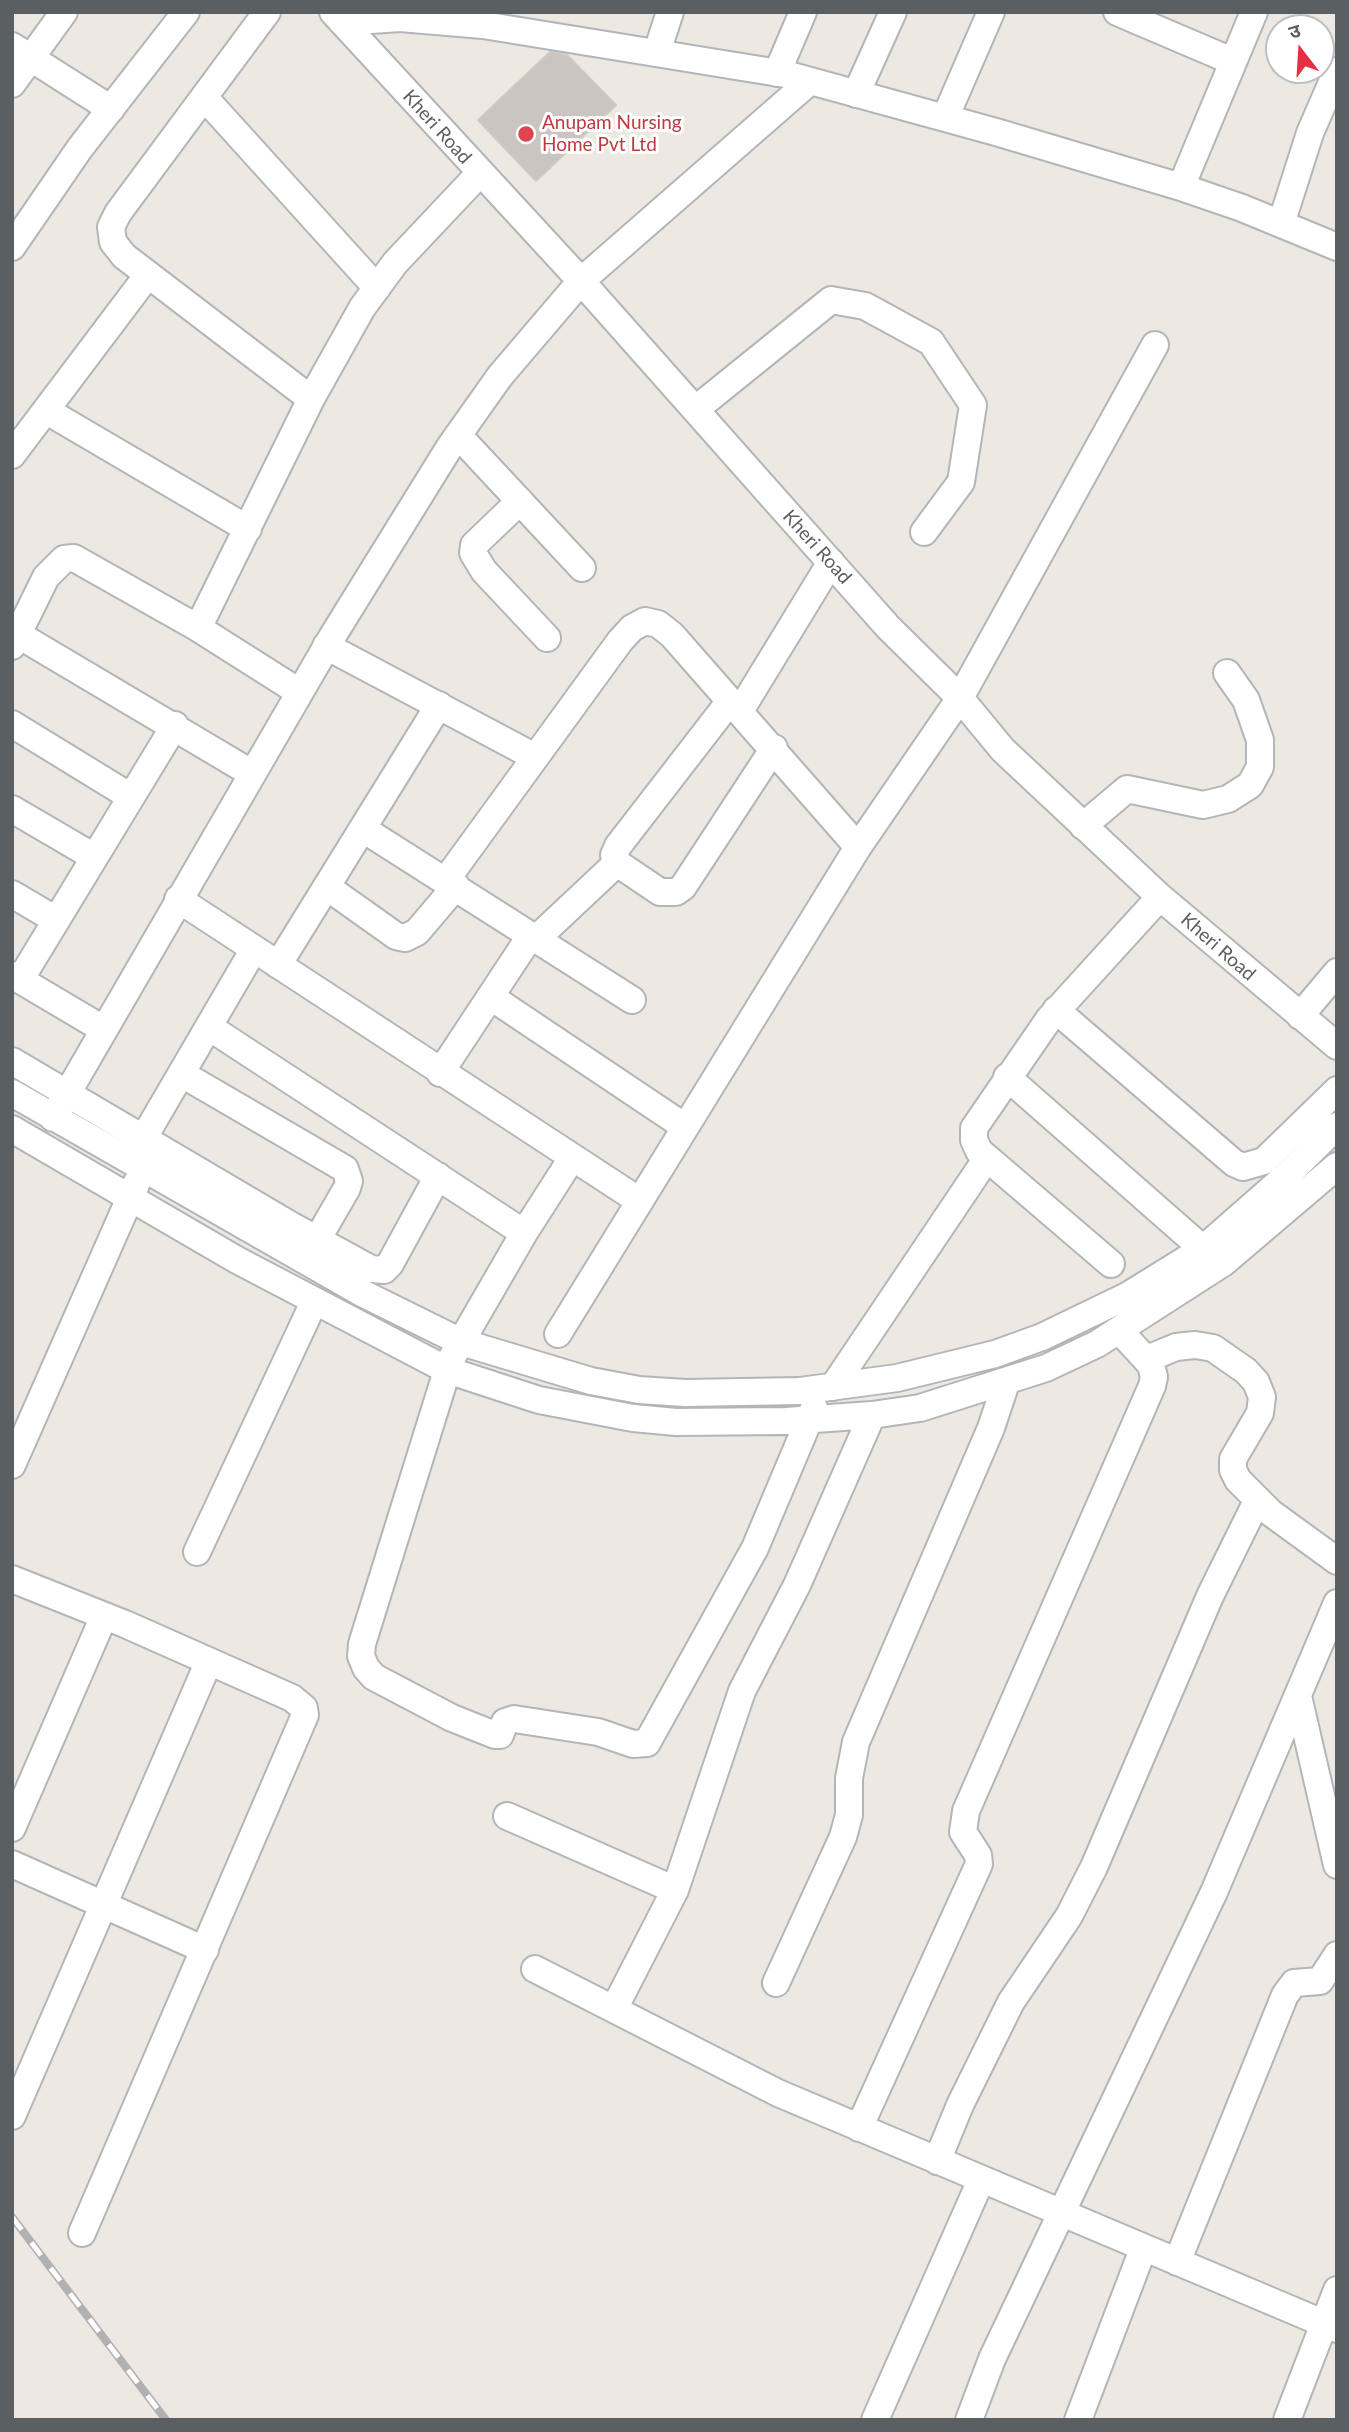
<!DOCTYPE html>
<html>
<head>
<meta charset="utf-8">
<style>
  body { margin:0 }
  #map { position:relative; width:1349px; height:2432px; overflow:hidden; background:#ede8e1; font-family:Lato,"Noto Sans Devanagari",sans-serif }
  canvas { display:block }
  .frame { position:absolute; inset:0; border:14px solid #5a5f62; pointer-events:none }
  .north { position:absolute; left:1265px; top:14px; width:70px; height:70px; box-sizing:border-box; background:#fff; border:2px solid #bdbfc0; border-radius:50%; rotate:343deg; font-size:19px; font-weight:700; line-height:28px; text-align:center; color:#5a5f62 }
  .north::after { content:''; display:block; margin:auto; width:24px; height:32px; background:#e52f42; clip-path:polygon(50% 0,100% 100%,50% 72%,0 100%) }
</style>
</head>
<body>
<div id="map">
<canvas width="1349" height="2432"></canvas>
<div class="frame"></div>
<div class="north">उ</div>
</div>
<script>
const context = document.querySelector('canvas').getContext('2d');
context.lineJoin = 'round';
function fill(path, color) { context.fillStyle = color; context.fill(path, 'evenodd'); }
const poly = rows => new Path2D(rows.map(r => 'M' + r).join(''));
function strokePath(path, color, width, dash) { context.strokeStyle = color; context.lineWidth = width; context.lineCap = dash ? 'butt' : 'round'; context.setLineDash(dash || []); context.stroke(path); }
function write(font, color, halo, rows, align = 'center') {
  context.font = font + ' Lato,sans-serif'; context.lineWidth = 6; context.setLineDash([]); context.textBaseline = 'middle'; context.strokeStyle = halo; context.fillStyle = color; for (const [text, x, y, turn = 0] of rows) {
    context.save(); context.translate(x, y); context.rotate((+turn || 0) * Math.PI / 180); context.textAlign = isNaN(turn) ? turn : align; if (halo) context.strokeText(text, 0, 0); context.fillText(text, 0, 0); context.restore();
  }
}
const building = poly([
  [550,52,567,55,616,105,536,181,478,120,550,52]
]);
fill(building, '#cac5c1');
strokePath(building, '#d1c9c0', 2);
const minor = poly([
  [267,12,118,213,111,227,113,242,124,256,311,399],
  [333,12,581,281,888,627,960,698,1003,750,1160,897,1337,1046],
  [1117,12,1232,61],
  [342,22,400,18,483,25,785,74,996,132,1181,187,1242,208,1337,247],
  [12,46,111,109],
  [657,52,670,12],
  [777,73,803,12],
  [12,84,64,12],
  [856,94,893,12],
  [204,97,377,288],
  [945,118,991,12],
  [1181,187,1254,12],
  [1281,224,1310,133,1337,71],
  [12,247,80,148,186,12],
  [696,409,831,300,865,306,931,342,973,405,961,482,924,532],
  [47,411,248,529],
  [458,435,582,568],
  [12,455,147,276],
  [520,501,474,545,473,553,484,571,547,638],
  [198,628,311,399,362,308,395,263,479,174],
  [12,631,251,773],
  [12,646,46,577,64,559,74,558,198,628,299,692],
  [326,646,535,757],
  [730,701,618,846,614,855,617,863,660,892,676,892,683,887,774,748],
  [740,711,831,562],
  [12,724,131,797],
  [12,809,94,857],
  [1083,826,1127,789,1203,805,1228,799,1250,785,1260,767,1260,740,1246,700,1227,673],
  [363,829,632,1000],
  [446,880,620,641,632,628,645,621,658,624,672,635,858,847],
  [327,887,396,936,405,938,417,932,456,886],
  [12,894,56,920],
  [178,899,638,1200],
  [536,939,617,863],
  [278,965,439,705],
  [12,975,103,1029],
  [20,980,175,725],
  [491,997,685,1127],
  [1056,1010,1234,1163,1243,1167,1264,1161,1337,1090],
  [1300,1016,1337,972],
  [209,1027,524,1233],
  [12,1061,292,1226,371,1269,384,1270,390,1264,438,1176],
  [440,1073,531,935],
  [182,1074,345,1169,349,1181,347,1188,317,1240],
  [1007,1077,1203,1249],
  [12,1093,360,1292,461,1342,591,1381,639,1390,685,1393,800,1391,897,1378,995,1354,1042,1337,1127,1296,1203,1249,1285,1177,1337,1126],
  [53,1118,332,637,449,448,500,376,581,281,809,82],
  [12,1129,237,1260,447,1370,539,1400,633,1418,676,1422,786,1421,872,1415,920,1408,1046,1368,1097,1344,1223,1263,1337,1166],
  [143,1139,254,949],
  [572,1158,524,1233,450,1361,362,1644,361,1656,366,1668,374,1677,452,1718,495,1735,500,1735,505,1722,514,1719,598,1732,633,1744,647,1743,755,1548,814,1408],
  [1111,1264,979,1151,974,1140,974,1128,1049,1019,1160,897],
  [558,1334,858,847,960,698,1155,345],
  [1147,1359,1176,1347,1195,1345,1213,1348,1246,1371,1256,1382,1262,1397,1260,1413,1233,1459,1233,1470,1238,1480,1271,1513,1337,1561],
  [833,1387,987,1158],
  [12,1465,137,1182],
  [197,1552,314,1302],
  [12,1579,125,1624,292,1698,304,1708,305,1715,82,2233],
  [1298,1696,1337,1865],
  [507,1816,675,1890],
  [12,1828,104,1616],
  [12,1864,205,1950],
  [535,1969,778,2093,1337,2329],
  [776,1983,843,1837,849,1815,849,1778,856,1742,991,1428,1006,1383],
  [614,2009,675,1890,742,1691,797,1585,872,1415],
  [12,2116,209,1661],
  [859,2128,979,1864,978,1855,963,1832,966,1811,1152,1386,1154,1377,1151,1365,1119,1330],
  [937,2161,960,2105,1011,2002,1069,1916,1094,1867,1210,1596,1257,1501],
  [1177,2262,1285,1995,1294,1983,1320,1981,1337,1955],
  [875,2420,981,2180],
  [969,2420,992,2359,1214,1892,1337,1603],
  [1078,2420,1143,2249],
  [1287,2420,1337,2290]
]);
strokePath(minor, '#b2b6b9', 30);
strokePath(minor, '#fff', 26);
const rail = poly([
  [12,2217,166,2420]
]);
strokePath(rail, '#b0b1b2', 8);
strokePath(rail, '#fff', 5, [16]);
for (const [x, y, r, color] of [
  [526,134,9,"#e0444e"]
]) { const dot = new Path2D(); dot.arc(x, y, r, 0, 2 * Math.PI); context.fillStyle = color; context.fill(dot); strokePath(dot, '#fff', 2.5); }
write('19px', '#be3a42', '#fff', [
  ["Anupam Nursing",542,123],
  ["Home Pvt Ltd",542,145]
], 'left');
write('19px', '#5a5f62', '#fff', [
  ["Kheri Road",437,127,48],
  ["Kheri Road",817,547,48],
  ["Kheri Road",1218,947,41]
]);
</script>
</body>
</html>
